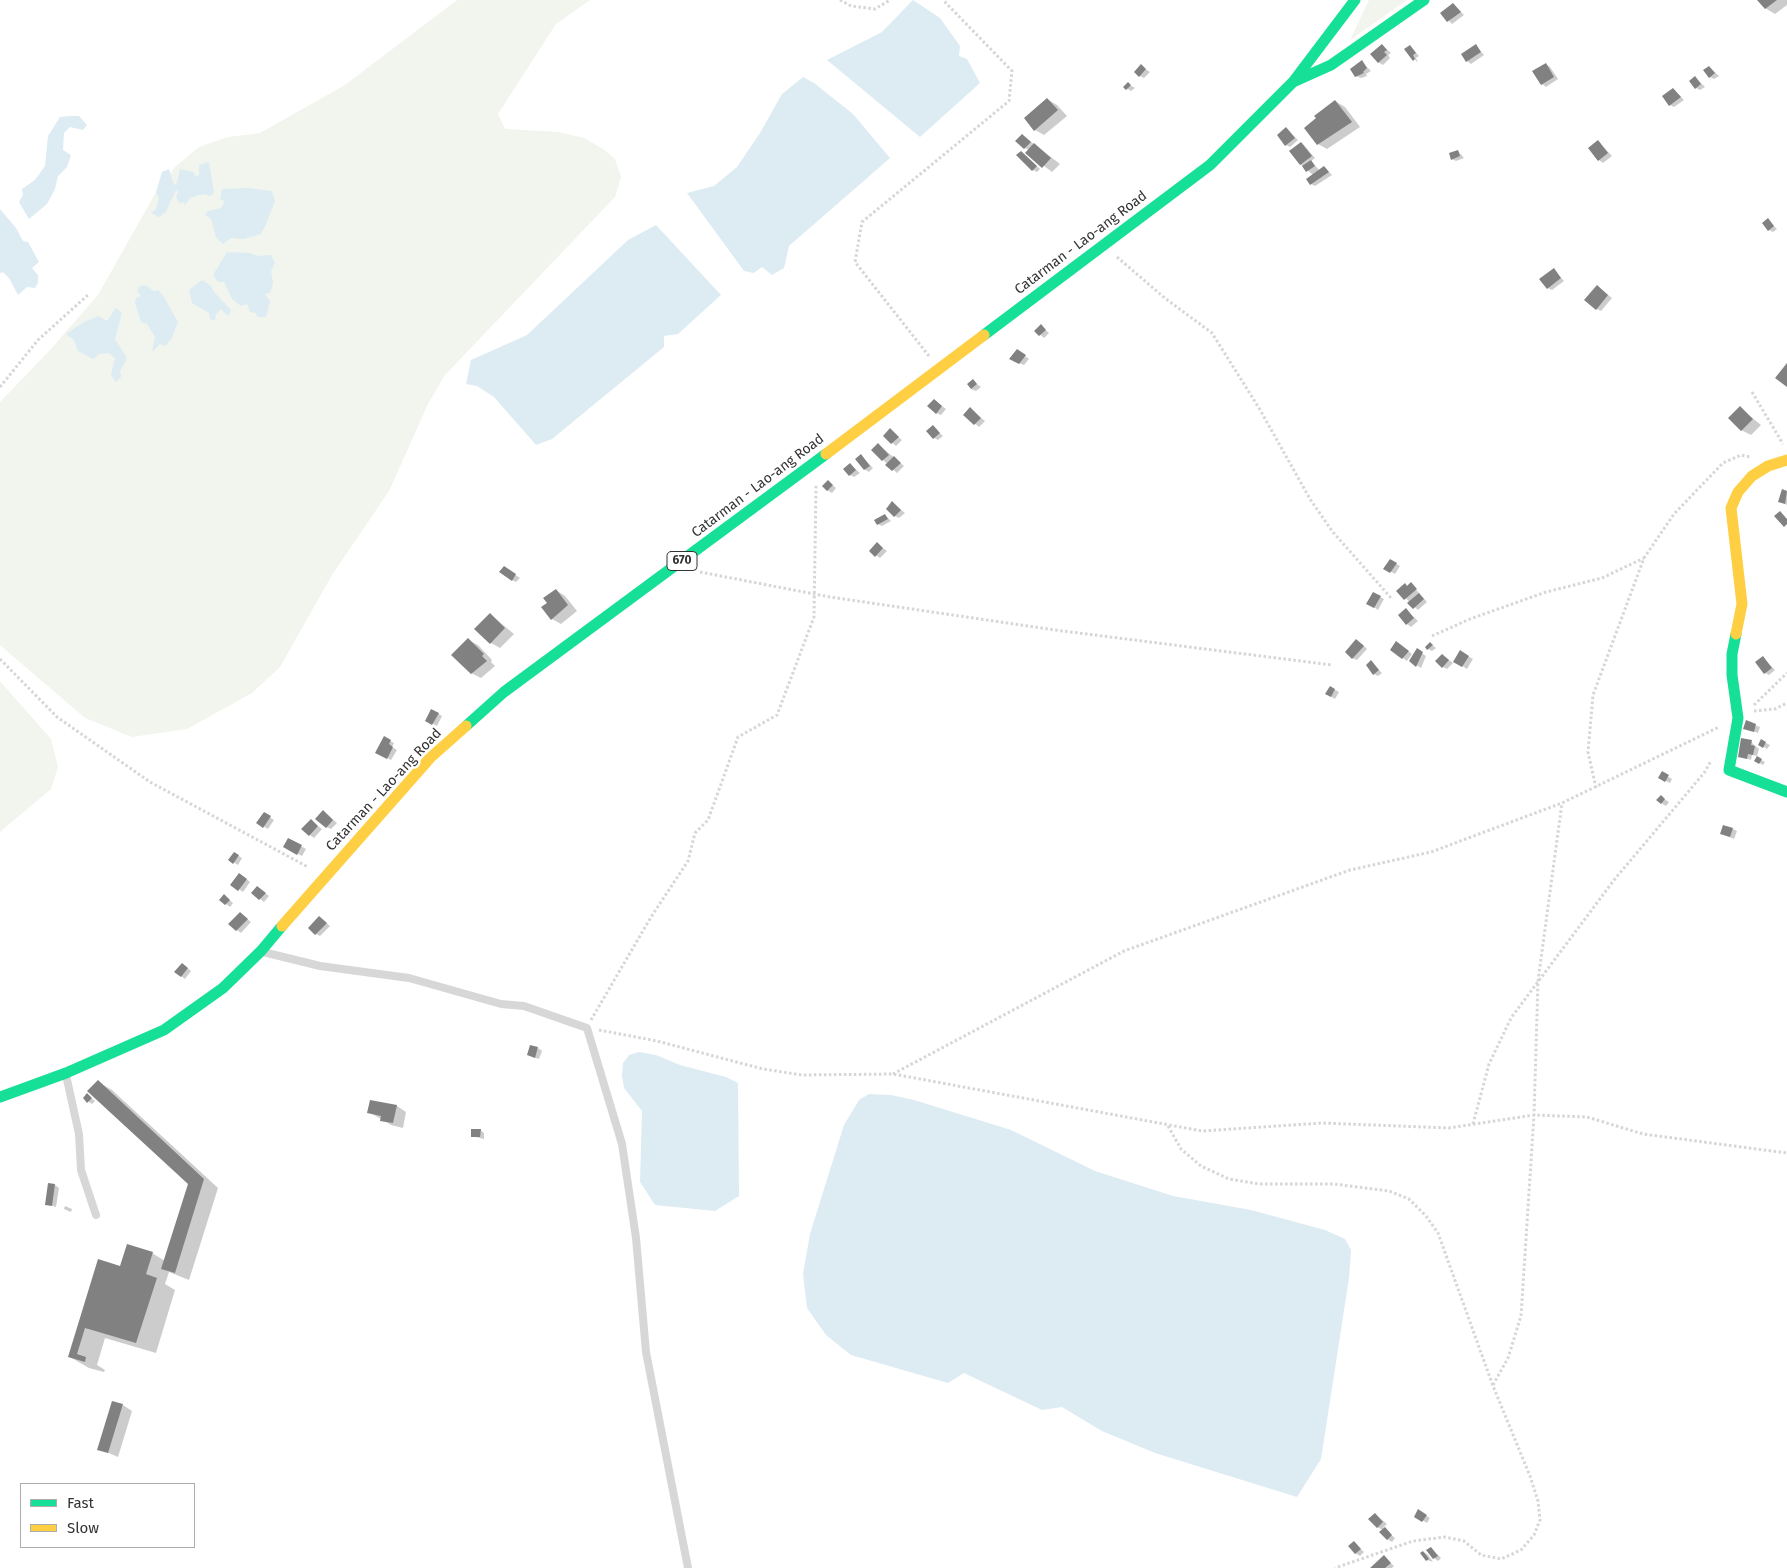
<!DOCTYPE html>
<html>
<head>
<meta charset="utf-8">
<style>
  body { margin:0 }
  #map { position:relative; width:1787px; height:1568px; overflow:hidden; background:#fff; font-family:"Fira Sans",sans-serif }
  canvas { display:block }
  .legend { position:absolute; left:20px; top:1483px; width:175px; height:65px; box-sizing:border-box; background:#fff; border:1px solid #adadad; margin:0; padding:6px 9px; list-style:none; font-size:15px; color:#333 }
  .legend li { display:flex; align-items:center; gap:10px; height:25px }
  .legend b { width:25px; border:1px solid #adadad }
</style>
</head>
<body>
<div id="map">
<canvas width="1787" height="1568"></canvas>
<ul class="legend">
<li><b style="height:6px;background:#16e098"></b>Fast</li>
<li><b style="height:6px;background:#ffcf43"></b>Slow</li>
</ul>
</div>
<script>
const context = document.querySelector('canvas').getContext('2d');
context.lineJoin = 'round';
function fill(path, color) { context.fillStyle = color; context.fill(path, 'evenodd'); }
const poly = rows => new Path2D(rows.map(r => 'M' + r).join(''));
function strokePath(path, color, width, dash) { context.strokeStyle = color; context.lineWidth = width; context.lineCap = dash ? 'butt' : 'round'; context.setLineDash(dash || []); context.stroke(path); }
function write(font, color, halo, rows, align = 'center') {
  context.font = font + ' "Fira Sans",sans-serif'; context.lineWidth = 5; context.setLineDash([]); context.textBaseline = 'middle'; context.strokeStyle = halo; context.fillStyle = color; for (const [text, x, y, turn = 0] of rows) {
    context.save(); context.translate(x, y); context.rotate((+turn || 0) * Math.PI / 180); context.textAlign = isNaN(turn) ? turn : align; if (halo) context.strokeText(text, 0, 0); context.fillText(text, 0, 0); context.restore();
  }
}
fill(poly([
  [457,0,590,0,556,24,498,114,505,129,558,132,584,138,603,149,615,159,621,177,615,197,445,375,428,404,389,491,332,575,280,667,252,693,187,729,132,737,85,718,0,645,0,402,50,350,98,295,155,194,175,167,199,147,228,137,260,133,345,85],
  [1369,0,1407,0,1350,40],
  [0,681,51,739,58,767,51,789,0,832]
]), '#f1f5ed');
fill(poly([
  [913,0,940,18,960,46,959,56,967,59,980,83,920,137,827,60,882,32],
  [803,77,814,83,853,114,890,158,789,246,784,268,772,275,762,267,754,273,744,271,687,193,714,186,737,167,760,133,782,94],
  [69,116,79,116,87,125,83,130,70,127,64,133,63,150,71,155,67,167,58,176,55,189,47,204,29,219,19,202,23,195,22,189,35,180,45,166,48,136,60,117],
  [209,162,214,192,211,196,203,194,190,198,185,205,184,202,179,203,176,197,178,192,176,190,166,212,159,217,151,213,156,209,159,198,156,192,162,172,169,169,174,185,177,183,180,169,193,172,196,177,199,175,199,165],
  [247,188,272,191,275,201,266,224,261,234,243,239,231,238,223,244,216,237,211,219,205,215,208,211,221,208,225,201,220,199,222,189],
  [0,209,16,228,23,241,28,242,39,262,32,268,38,275,38,283,35,288,27,287,18,295,9,278,3,272,0,273],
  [656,225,721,295,678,334,664,336,664,347,552,439,536,445,494,397,477,386,466,384,471,360,527,335,628,240],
  [227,252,250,253,258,256,271,255,275,263,271,271,273,283,270,293,265,294,270,302,266,317,257,317,256,313,250,312,247,304,241,306,232,299,224,282,218,282,213,275],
  [202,280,211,286,214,292,231,310,228,316,221,309,216,314,215,320,212,320,210,319,209,313,192,303,189,290],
  [145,285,154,291,158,290,164,297,178,322,172,338,165,346,160,344,152,352,155,337,147,324,141,322,135,303,136,298,141,296,137,291,140,286],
  [116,308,122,313,115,339,127,358,120,371,121,377,116,382,111,375,115,358,109,353,99,354,93,359,78,351,74,340,66,334,84,322,99,316,107,321],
  [639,1052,656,1055,680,1065,726,1077,738,1083,739,1196,715,1211,655,1205,640,1182,642,1111,624,1088,622,1076,623,1063,629,1055],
  [869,1094,891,1095,914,1100,1011,1130,1095,1171,1173,1196,1251,1210,1325,1230,1345,1239,1351,1250,1349,1278,1321,1459,1297,1497,1155,1453,1102,1431,1062,1407,1042,1410,964,1373,948,1383,851,1355,826,1335,807,1308,803,1274,810,1234,844,1125,859,1100]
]), '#ddebf3');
fill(poly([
  [1759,0,1787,0,1787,5,1775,14,1765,8],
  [1453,4,1464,15,1452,24,1442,13],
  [1383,46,1391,53,1388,55,1390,58,1383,65,1378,62],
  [1410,46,1419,56,1416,58,1418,63,1406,49],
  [1476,46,1484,55,1471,64,1467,61],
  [1362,62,1371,71,1366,74,1367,76,1361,78,1356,76],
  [1546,64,1550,67,1558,79,1546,87,1542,84],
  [1141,66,1150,72,1144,78,1140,76],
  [1709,67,1719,76,1714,79,1710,77],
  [1695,77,1705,87,1700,90,1696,88],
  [1128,84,1135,88,1131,91,1125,87],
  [1673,89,1684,100,1674,107,1670,105],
  [1047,99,1057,105,1067,116,1044,135,1035,130],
  [1335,101,1345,107,1360,127,1327,149,1318,144],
  [1286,128,1298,140,1290,147,1286,145],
  [1026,138,1060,164,1052,172,1027,153,1029,150,1025,148],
  [1598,141,1612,156,1603,163,1599,160],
  [1302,143,1315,158,1311,161,1320,171,1324,167,1332,175,1315,186,1311,184,1313,175,1300,164],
  [1458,151,1464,158,1456,161,1452,159],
  [1021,152,1040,169,1037,172,1033,170],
  [1768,220,1777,229,1773,232,1769,230],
  [1554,270,1564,281,1552,290,1548,288],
  [1598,287,1612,298,1601,311,1597,309],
  [1041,326,1049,333,1044,338,1036,331],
  [1021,353,1029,359,1024,365,1014,361],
  [973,381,981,387,976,391,971,389],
  [934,400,946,409,941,415,936,413],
  [1740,408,1761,425,1751,435,1741,430],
  [970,409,985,421,979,427,965,415],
  [933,427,943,436,938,440,934,438],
  [890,430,902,440,896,446,884,436],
  [879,445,904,466,897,473,883,460],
  [861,456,873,468,869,472,864,469],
  [850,464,860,473,854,477,850,475],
  [828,481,836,488,832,493,827,490],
  [1783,491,1787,492,1787,505,1780,501],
  [893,503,905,513,899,518,895,516],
  [885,515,891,521,882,526,878,524],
  [877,544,887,551,880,558,870,551],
  [1390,560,1400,566,1395,574,1385,568],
  [508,570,520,578,516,582,512,580],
  [1411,584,1427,602,1418,610,1398,591,1405,585,1408,586],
  [556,590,565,596,577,611,561,624,552,619,548,603],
  [1373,593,1384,599,1378,610,1368,603],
  [1406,610,1418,621,1411,627,1407,624],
  [490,614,514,634,500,648,491,643],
  [468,640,478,645,492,660,491,662,495,666,481,678,471,673],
  [1361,643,1367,649,1357,660,1352,658],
  [1430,643,1436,648,1432,651,1428,649],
  [1401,645,1412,654,1407,661,1392,650],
  [1417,650,1426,656,1421,668,1410,661],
  [1461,652,1473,659,1467,669,1455,661],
  [1442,655,1453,663,1447,669,1443,667],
  [1763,658,1775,670,1769,675,1765,673],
  [1371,662,1382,673,1378,676,1374,674],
  [1330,687,1339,692,1335,699,1327,694],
  [432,710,442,716,437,726,426,720],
  [1747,722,1760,727,1758,733,1745,728],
  [385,738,394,743,392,747,397,750,391,760,377,752],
  [1762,741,1770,745,1767,749,1760,744],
  [1751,742,1759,749,1757,756,1752,755,1751,760,1739,756],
  [1758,758,1765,762,1763,765,1756,761],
  [1662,773,1672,779,1670,783,1660,778],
  [1661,797,1669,802,1666,806,1661,803],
  [264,813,274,820,268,829,258,823],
  [327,814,337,823,331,829,326,827],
  [311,821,322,829,314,838,310,835],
  [1733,829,1737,831,1734,839,1722,834],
  [289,839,306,849,302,856,284,847],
  [234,853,242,858,238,865,230,860],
  [244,877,250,882,243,892,232,884],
  [261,890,269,896,264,902,253,893],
  [225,896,233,903,230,907,226,904],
  [240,913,251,922,241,933,237,930],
  [319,917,330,926,320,936,316,934],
  [186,967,191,971,185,979,181,976],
  [538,1048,542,1051,539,1059,533,1057],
  [98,1082,112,1090,218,1188,189,1280,169,1272,165,1284,175,1290,156,1353,105,1338,97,1365,105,1370,104,1372,89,1368,70,1357,99,1260,121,1267,152,1253,165,1261,189,1184],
  [87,1095,95,1101,92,1104,84,1098],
  [397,1106,406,1112,403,1128,391,1125,369,1112],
  [480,1130,484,1133,484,1139,472,1136],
  [55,1185,59,1188,56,1207,47,1204],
  [65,1206,72,1209,71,1212,64,1209],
  [123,1405,132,1411,118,1457,99,1449],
  [1418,1511,1430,1518,1427,1523,1415,1516],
  [1375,1514,1387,1524,1383,1528,1395,1538,1392,1542,1387,1539,1383,1530,1377,1527],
  [1354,1543,1364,1552,1360,1556,1355,1553],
  [1431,1548,1441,1558,1438,1561,1434,1558],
  [1424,1552,1428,1555,1433,1562,1427,1560],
  [1384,1557,1394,1566,1392,1568,1372,1568]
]), '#0003');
fill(poly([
  [1757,0,1777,0,1765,9],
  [1453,3,1461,12,1447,22,1440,13],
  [1382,44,1387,50,1384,52,1387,55,1378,63,1370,54],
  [1476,44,1481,52,1466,62,1461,54],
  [1410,45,1416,53,1413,55,1415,59,1413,61,1404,49],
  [1362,60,1367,68,1363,72,1364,73,1355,77,1350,69],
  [1546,63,1554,77,1541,85,1532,71],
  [1141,64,1146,69,1139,77,1134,72],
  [1709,66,1715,73,1709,78,1703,70],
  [1695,76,1701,84,1695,89,1689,81],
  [1128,82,1131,85,1126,90,1123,87],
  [1673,88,1681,97,1669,106,1662,96],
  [1047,98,1058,110,1034,131,1024,118],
  [1335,100,1352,122,1317,145,1304,128,1316,118,1314,116],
  [1286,127,1295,138,1285,146,1277,135],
  [1022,134,1031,142,1024,149,1015,141],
  [1598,140,1608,153,1598,161,1588,148],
  [1301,142,1312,156,1300,165,1289,151],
  [1034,143,1051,158,1042,168,1025,153],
  [1458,150,1460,156,1451,160,1449,153],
  [1021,151,1037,166,1032,171,1016,155],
  [1311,160,1315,166,1306,172,1302,166],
  [1324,166,1329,172,1310,185,1306,179],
  [1768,218,1774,226,1768,231,1762,223],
  [1554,268,1561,278,1547,289,1539,279],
  [1597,285,1608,295,1596,310,1584,300],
  [1041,324,1046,330,1039,336,1034,331],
  [1017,349,1026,355,1019,364,1009,359],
  [1787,363,1787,387,1775,378],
  [973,379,977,384,971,389,967,384],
  [934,399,942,406,936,414,927,406],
  [1740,406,1753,419,1741,431,1728,418],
  [970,407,981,418,974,425,963,415],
  [933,425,940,433,933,439,926,431],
  [890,428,899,437,891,444,883,436],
  [878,443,889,455,882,461,871,450],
  [861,454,870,466,864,470,855,459],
  [894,456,901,463,892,471,885,465],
  [850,463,856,470,849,476,843,469],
  [828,480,833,485,827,491,822,486],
  [1782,489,1787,491,1785,504,1778,502],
  [892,501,901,510,894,517,886,509],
  [1780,511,1787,519,1787,524,1784,527,1774,516],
  [885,514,888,519,877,525,874,520],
  [877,542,883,548,875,557,869,551],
  [1390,559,1397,563,1390,573,1383,569],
  [504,566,516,574,512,581,499,572],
  [1411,582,1417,589,1404,600,1396,591,1405,583,1407,586],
  [556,589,568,605,551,620,541,607,547,603,543,598],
  [1373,592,1381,596,1374,608,1366,604],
  [1419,593,1424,599,1413,609,1407,603],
  [1406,608,1414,618,1406,625,1398,615],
  [490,613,505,628,490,644,474,629],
  [468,638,484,654,482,656,487,661,471,674,451,655],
  [1356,639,1364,646,1352,659,1345,652],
  [1396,641,1409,651,1402,659,1390,650],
  [1430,642,1433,645,1427,650,1425,647],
  [1417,648,1423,652,1416,667,1409,661],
  [1460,650,1469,656,1462,667,1453,662],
  [1442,654,1449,660,1442,668,1435,661],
  [1763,656,1772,668,1764,674,1755,662],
  [1371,660,1379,670,1373,675,1366,665],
  [1330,686,1335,689,1331,697,1325,694],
  [431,709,439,713,432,725,425,721],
  [1746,720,1756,724,1754,732,1743,729],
  [384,736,391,740,389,744,393,747,387,759,375,753],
  [1741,738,1752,740,1751,745,1755,746,1753,755,1748,754,1747,759,1738,757],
  [1761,739,1766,742,1763,748,1758,745],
  [1757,756,1762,759,1759,764,1754,761],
  [1662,771,1669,775,1665,782,1658,778],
  [1661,795,1665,799,1661,804,1656,800],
  [323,810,333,820,326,828,315,819],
  [264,812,271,816,263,828,256,823],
  [311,819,318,826,309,836,301,829],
  [1723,825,1733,828,1730,837,1720,834],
  [288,838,302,845,297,855,283,847],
  [234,852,239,855,233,864,228,860],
  [239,873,247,879,238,891,230,885],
  [257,886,266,893,259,900,251,893],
  [224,894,230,900,225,905,219,900],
  [240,912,248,919,236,931,228,924],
  [319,916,327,923,315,935,308,928],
  [182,963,188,968,181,977,174,972],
  [530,1045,538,1047,535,1058,527,1055],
  [98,1080,204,1179,175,1273,161,1269,188,1184,87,1091],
  [87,1093,92,1098,87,1103,83,1098],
  [370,1100,397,1105,393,1123,380,1121,381,1116,367,1113],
  [471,1129,481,1129,480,1137,471,1137],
  [48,1183,55,1184,52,1206,45,1205],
  [127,1244,153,1252,146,1274,157,1278,136,1343,85,1328,77,1354,86,1357,85,1362,68,1357,98,1259,120,1266],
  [112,1401,123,1404,108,1453,97,1450],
  [1418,1509,1427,1515,1422,1522,1414,1517],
  [1375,1513,1383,1522,1377,1528,1368,1519],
  [1385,1527,1392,1535,1387,1540,1379,1532],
  [1354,1541,1361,1549,1355,1554,1348,1546],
  [1431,1547,1438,1556,1433,1559,1426,1550],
  [1423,1551,1429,1559,1426,1561,1420,1553],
  [1384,1555,1391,1563,1385,1568,1370,1568]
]), '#818181');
strokePath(poly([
  [840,0,851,6,875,9,890,0],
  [1117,257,1166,299,1212,333,1259,408,1310,499,1332,531,1391,598],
  [929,356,855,262,862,222,1009,101,1012,71,943,0],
  [0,387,38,340,89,294],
  [1752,392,1783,444],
  [700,572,830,597,1055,630,1332,665],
  [1432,636,1470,619,1546,592,1602,578,1644,558],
  [0,659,57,717,150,782,308,867],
  [1754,705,1787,673],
  [1754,711,1775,709,1787,703],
  [1596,788,1588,752,1593,695,1644,558,1674,514,1723,463,1741,455,1750,457],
  [591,1020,651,917,688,861,695,833,708,820,738,737,777,715,814,617,816,484],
  [599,1030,657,1041,763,1069,802,1075,893,1074,1202,1131,1322,1123,1449,1128,1534,1115,1587,1117,1643,1134,1787,1153],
  [893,1074,1124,951,1350,870,1431,852,1562,803,1719,727],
  [1473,1124,1489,1064,1511,1018,1614,880,1704,773,1711,761],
  [1168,1126,1181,1149,1201,1166,1229,1179,1259,1184,1334,1184,1389,1191,1409,1199,1426,1216,1438,1233,1493,1386,1530,1476,1538,1501,1540,1520,1534,1535,1521,1550,1501,1559,1481,1555,1464,1541,1445,1537,1413,1541,1335,1568],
  [1493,1385,1508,1358,1521,1316,1534,1115,1538,981,1562,803]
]), '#d6d6d6', 3, [2.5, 2.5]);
strokePath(poly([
  [263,952,320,966,409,978,501,1004,524,1006,587,1028,622,1144,636,1238,646,1352,688,1568],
  [66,1075,79,1134,81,1170,96,1215]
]), '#d7d7d7', 8);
strokePath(poly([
  [1293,82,1331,65,1424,0],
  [984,335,1210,165,1293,82,1355,0],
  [1736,634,1732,654,1732,675,1738,718,1729,770,1787,792],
  [466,726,504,692,826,454],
  [0,1097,66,1073,164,1030,223,988,261,951,282,926]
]), '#16e098', 11);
strokePath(poly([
  [826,454,984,335],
  [1736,634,1742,604,1731,508,1738,492,1752,476,1768,466,1787,460],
  [282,926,430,758,466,726]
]), '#ffcf43', 11);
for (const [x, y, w] of [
  [682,561,30]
]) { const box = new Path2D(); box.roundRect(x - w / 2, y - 9.5, w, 19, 4); context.fillStyle = '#fff'; context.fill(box); strokePath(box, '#333', 1); }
write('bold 12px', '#333', null, [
  ["670",682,561]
]);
write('14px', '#333', '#fff', [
  ["Catarman - Lao-ang Road",1081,243,-37],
  ["Catarman - Lao-ang Road",758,486,-37],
  ["Catarman - Lao-ang Road",384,790,-47]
]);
</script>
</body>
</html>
